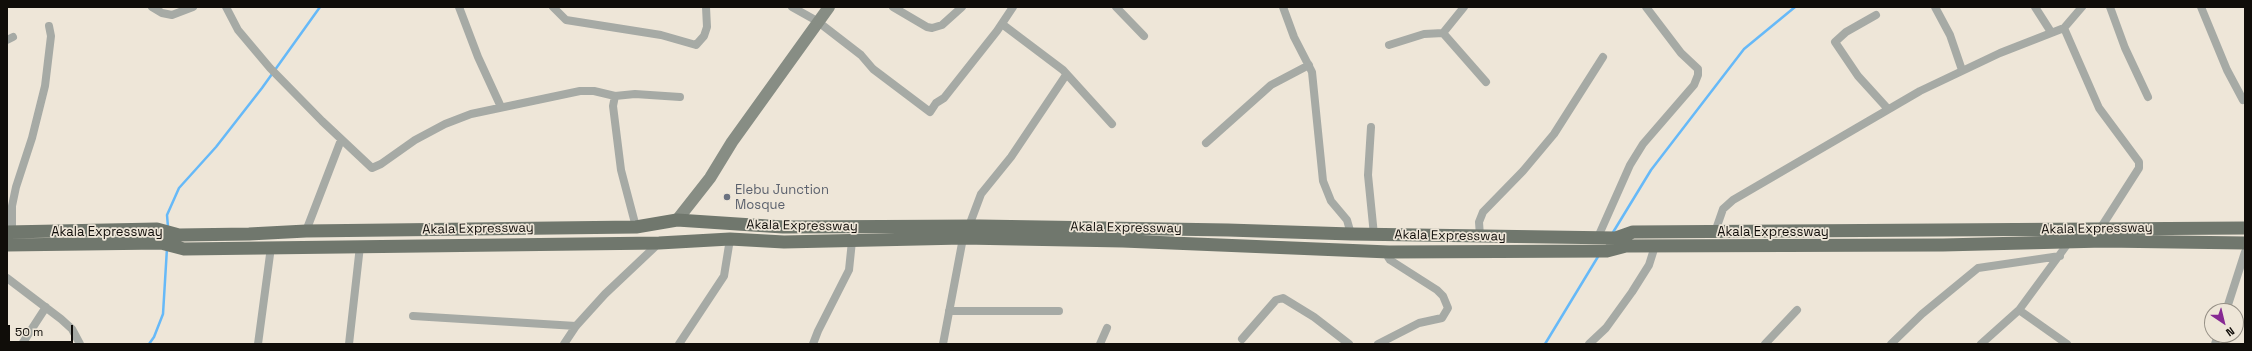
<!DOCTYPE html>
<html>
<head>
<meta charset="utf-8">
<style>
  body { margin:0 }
  #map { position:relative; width:2252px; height:351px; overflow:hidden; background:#eee6d8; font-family:"Space Grotesk",sans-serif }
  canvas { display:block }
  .frame { position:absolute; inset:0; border:8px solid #100d09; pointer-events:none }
  .north { position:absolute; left:2204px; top:303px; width:40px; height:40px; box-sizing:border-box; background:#eee6d8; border:1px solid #958f85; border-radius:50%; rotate:145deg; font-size:11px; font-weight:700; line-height:16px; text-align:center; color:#100d09 }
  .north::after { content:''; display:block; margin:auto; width:14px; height:18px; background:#872993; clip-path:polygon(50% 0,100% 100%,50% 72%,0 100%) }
  .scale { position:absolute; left:8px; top:325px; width:65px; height:18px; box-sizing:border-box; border:2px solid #100d09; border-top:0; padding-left:5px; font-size:12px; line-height:14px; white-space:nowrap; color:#100d09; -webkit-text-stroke:3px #eee6d8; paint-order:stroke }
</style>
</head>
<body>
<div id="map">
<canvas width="2252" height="351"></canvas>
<div class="frame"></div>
<div class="north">N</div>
<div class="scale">50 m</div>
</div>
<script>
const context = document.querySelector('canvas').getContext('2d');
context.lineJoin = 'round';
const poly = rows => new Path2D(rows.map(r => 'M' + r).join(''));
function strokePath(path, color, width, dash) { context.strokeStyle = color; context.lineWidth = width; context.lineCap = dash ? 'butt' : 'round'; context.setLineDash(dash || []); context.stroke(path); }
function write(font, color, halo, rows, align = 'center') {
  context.font = font + ' "Space Grotesk",sans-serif'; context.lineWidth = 3.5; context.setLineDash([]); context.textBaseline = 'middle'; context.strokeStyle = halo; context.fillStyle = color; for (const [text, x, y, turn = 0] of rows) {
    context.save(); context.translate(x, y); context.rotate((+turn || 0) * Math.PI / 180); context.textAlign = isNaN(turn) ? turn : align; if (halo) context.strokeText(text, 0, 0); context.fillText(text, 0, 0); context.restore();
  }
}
strokePath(poly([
  [168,227,167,215,179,188,216,147,262,88,320,7],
  [1612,234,1651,170,1744,49,1795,7],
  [149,344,154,337,163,314,167,248],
  [1545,344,1599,255]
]), '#66b9f8', 2.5);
strokePath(poly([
  [152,7,162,13,172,15,193,7],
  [226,7,238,30,270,68,322,121,372,168,381,164,415,140,445,124,471,114,580,91,594,91,615,96,635,94,680,97],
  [459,7,478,57,501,107],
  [553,7,566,20,661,35,696,45,704,36,707,27,706,7],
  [792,7,817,21,861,55,873,69,930,112,936,103,944,98,997,31,1013,7],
  [893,7,927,27,932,28,942,25,962,7],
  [1116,7,1144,36],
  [1283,7,1294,37,1312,72,1323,181,1331,201,1347,220,1351,234],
  [1464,7,1443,33,1486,82],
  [1935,7,1950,35,1962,70],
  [2035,7,2051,32],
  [2110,7,2125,48,2148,97],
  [2201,7,2227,70,2243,100],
  [1876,15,1846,32,1835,42,1858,76,1888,109],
  [1002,24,1063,70,1112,124],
  [2064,28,2099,108,2139,162,2139,168,2100,229],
  [7,40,13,37],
  [1389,45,1424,34,1443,33],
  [615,96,613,106,621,170,636,227],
  [1371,127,1368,175,1374,235],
  [1206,143,1271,85,1309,65],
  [969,226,981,194,1011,157,1066,75],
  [306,231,341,140],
  [12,232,12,206,16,187,32,138,45,86,51,36,49,26],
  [1715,232,1723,209,1733,200,1920,91,2000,53,2064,28,2082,7],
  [1480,236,1479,222,1483,212,1523,171,1554,134,1603,57],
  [1598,237,1630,165,1643,144,1694,85,1698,75,1698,69,1681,53,1646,7],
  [7,278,61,319,72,329,80,344],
  [2019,310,2067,344],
  [949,311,1059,311],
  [2226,311,2245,252],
  [413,316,576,326],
  [1242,339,1276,300,1283,298,1314,317,1349,344],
  [22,344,46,307],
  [258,344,271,247],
  [349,344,360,246],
  [564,344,576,326,605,294,659,243],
  [679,344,724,276,730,239],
  [813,344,818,331,849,270,852,241],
  [943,344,963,238],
  [1100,344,1107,328],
  [1378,344,1419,323,1442,318,1448,308,1443,296,1437,290,1390,260,1388,257,1389,252],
  [1589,344,1606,328,1632,292,1649,265,1655,246],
  [1765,344,1797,310],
  [1891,344,1922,314,1978,268,2060,256],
  [1981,344,2019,310,2069,242],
  [2215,344,2218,335]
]), '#a6aaa5', 8);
strokePath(poly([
  [677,220,710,178,732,142,829,7]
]), '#878d84', 12);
strokePath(poly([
  [7,232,157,229,179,235,249,234,306,231,636,227,677,220,783,227,980,226,1228,230,1351,234,1616,238,1633,232,2245,228],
  [7,245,161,243,184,249,659,243,730,239,784,242,963,238,1123,241,1389,252,1607,251,1626,246,1943,245,2104,241,2245,243]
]), '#70776d', 13);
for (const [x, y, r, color] of [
  [727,197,4,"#6b7280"]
]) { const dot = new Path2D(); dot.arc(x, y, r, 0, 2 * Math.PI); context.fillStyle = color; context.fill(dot); strokePath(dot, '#eee6d8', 1.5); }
write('13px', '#5b616d', '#eee6d8', [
  ["Elebu Junction",735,190],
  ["Mosque",735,205]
], 'left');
write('13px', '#100d09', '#eee6d8', [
  ["Akala Expressway",802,226,1],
  ["Akala Expressway",1126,228,1],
  ["Akala Expressway",478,229,-1],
  ["Akala Expressway",2097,229,-1],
  ["Akala Expressway",107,232],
  ["Akala Expressway",1773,232],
  ["Akala Expressway",1450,236,1]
]);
</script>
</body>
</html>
